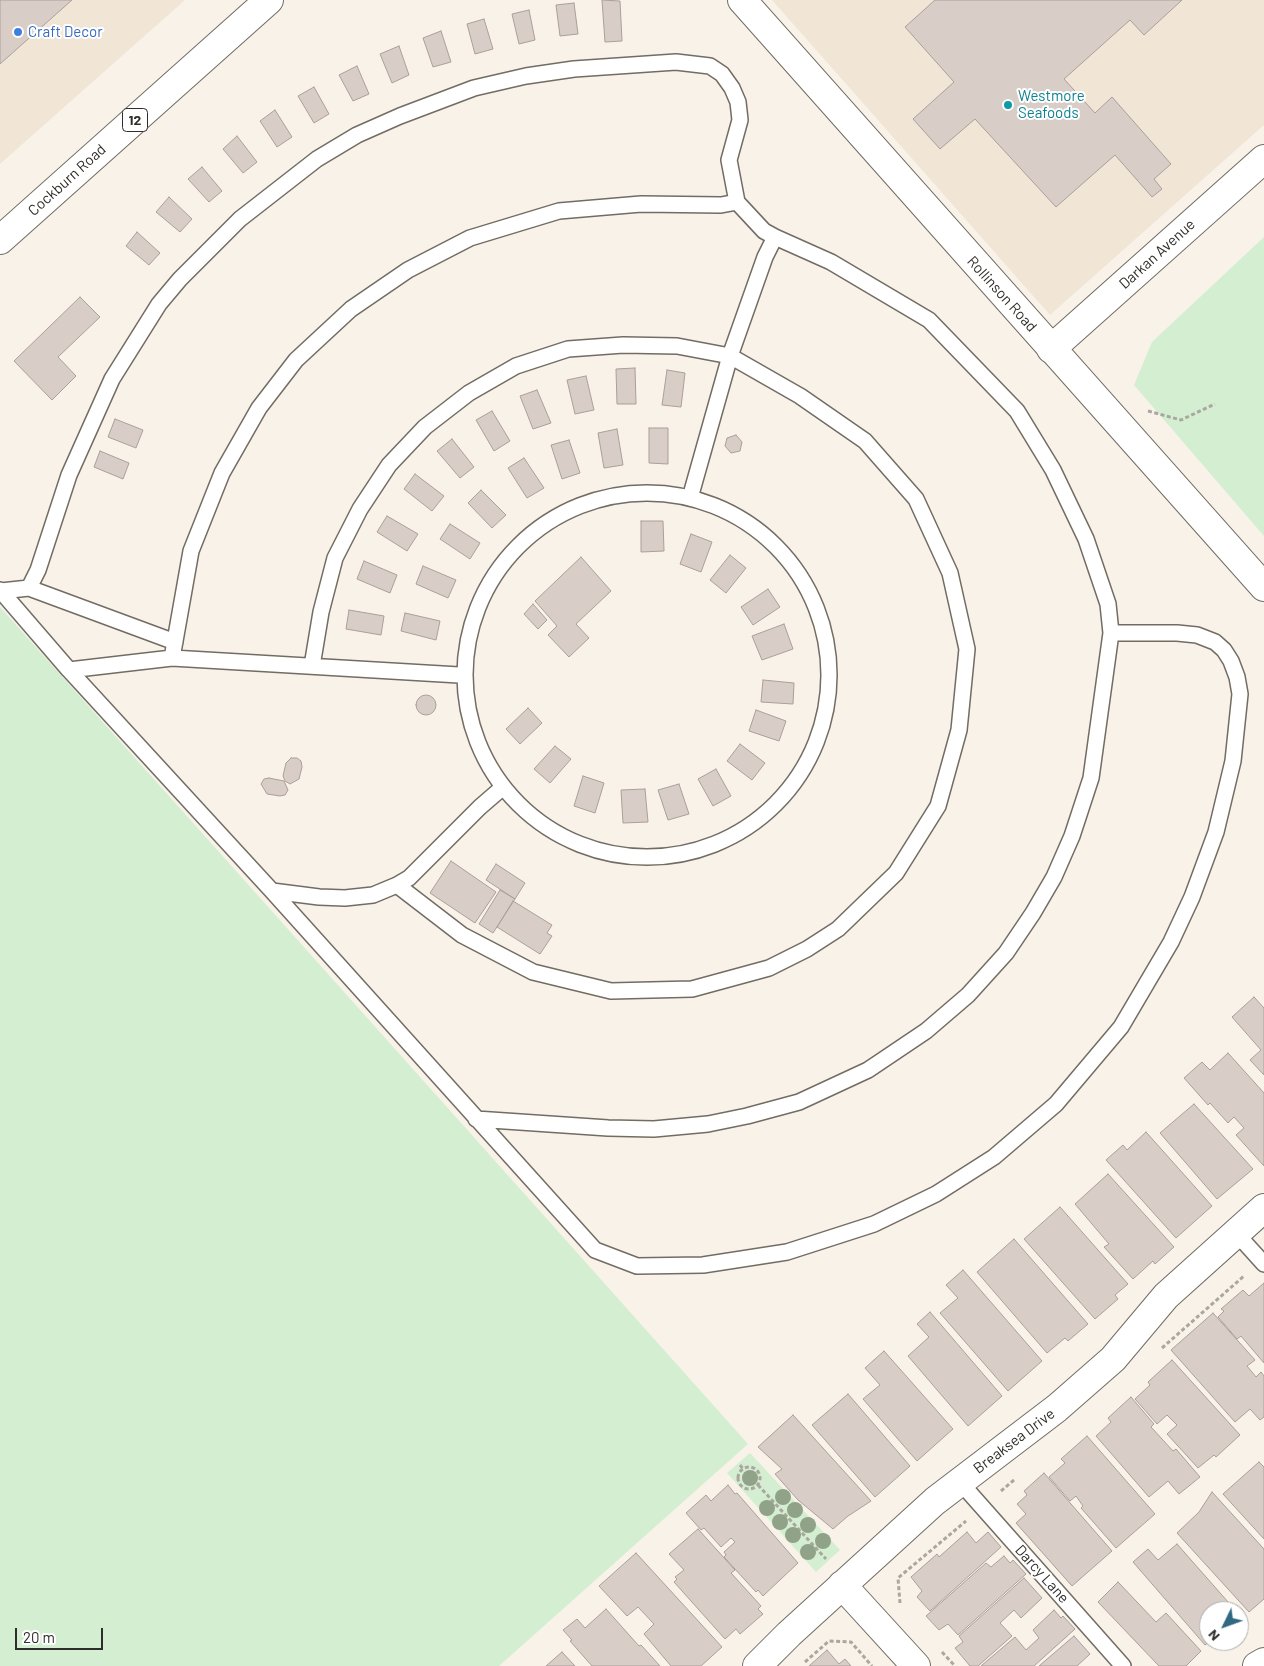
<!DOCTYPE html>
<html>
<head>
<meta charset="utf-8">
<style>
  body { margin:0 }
  #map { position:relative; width:1264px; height:1666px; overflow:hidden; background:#f8f2e8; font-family:Barlow,sans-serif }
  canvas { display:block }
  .north { position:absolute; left:1199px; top:1601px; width:50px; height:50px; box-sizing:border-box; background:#fff; border:1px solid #acaba9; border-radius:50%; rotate:228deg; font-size:14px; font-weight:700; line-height:20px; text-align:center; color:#2f2d29 }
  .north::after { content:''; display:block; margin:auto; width:18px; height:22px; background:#316883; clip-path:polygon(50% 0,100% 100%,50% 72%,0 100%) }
  .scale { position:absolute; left:15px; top:1628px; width:88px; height:22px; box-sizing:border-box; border:2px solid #2f2d29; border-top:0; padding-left:6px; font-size:15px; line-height:18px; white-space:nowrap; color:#2f2d29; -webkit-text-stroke:4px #fff; paint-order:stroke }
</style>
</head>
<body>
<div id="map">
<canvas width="1264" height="1666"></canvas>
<div class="north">N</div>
<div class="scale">20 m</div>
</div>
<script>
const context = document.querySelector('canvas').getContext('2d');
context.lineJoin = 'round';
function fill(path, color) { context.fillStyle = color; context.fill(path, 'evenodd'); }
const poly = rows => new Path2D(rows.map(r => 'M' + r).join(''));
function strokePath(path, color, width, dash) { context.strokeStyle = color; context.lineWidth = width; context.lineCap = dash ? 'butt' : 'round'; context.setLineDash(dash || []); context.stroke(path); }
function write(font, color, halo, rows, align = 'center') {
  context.font = font + ' Barlow,sans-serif'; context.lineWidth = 4; context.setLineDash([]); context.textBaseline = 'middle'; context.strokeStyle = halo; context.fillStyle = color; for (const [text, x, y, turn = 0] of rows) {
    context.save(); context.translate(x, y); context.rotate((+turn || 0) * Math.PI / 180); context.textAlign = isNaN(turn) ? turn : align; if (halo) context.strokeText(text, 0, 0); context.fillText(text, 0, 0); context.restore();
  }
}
fill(poly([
  [0,0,185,0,0,164],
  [772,0,1264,0,1264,125,1050,315]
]), '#f1e6d6');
fill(poly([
  [1264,237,1264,536,1134,385,1152,342],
  [0,607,748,1444,499,1666,0,1666],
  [750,1453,840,1550,816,1572,727,1473]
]), '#d4eed2');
const building = poly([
  [0,0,72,0,0,64,0,0],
  [602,0,620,1,622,41,605,42,602,0],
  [935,0,1182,0,1144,35,1130,20,1064,79,1095,113,1112,97,1171,164,1154,179,1162,189,1152,197,1115,155,1056,207,975,119,940,149,913,119,954,82,905,27,935,0],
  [574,3,578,34,560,36,556,5,574,3],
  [529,10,535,40,519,44,512,14,529,10],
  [484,19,493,49,475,54,467,24,484,19],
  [441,31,451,62,433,67,423,38,441,31],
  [399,46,409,75,392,83,380,54,399,46],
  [357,66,369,94,353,101,339,75,357,66],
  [314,87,329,114,314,123,298,96,314,87],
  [275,110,292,137,277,147,260,121,275,110],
  [237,136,257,162,243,173,223,149,237,136],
  [202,167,222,191,209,202,188,179,202,167],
  [169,197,192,219,180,232,156,212,169,197],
  [137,232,160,253,149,265,126,246,137,232],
  [80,297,100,317,58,357,76,376,52,400,14,361,80,297],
  [635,368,636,404,617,404,616,369,635,368],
  [667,370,685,373,681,407,662,405,667,370],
  [586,376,594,410,575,414,567,380,586,376],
  [537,390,551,423,533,429,520,396,537,390],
  [492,411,510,441,494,451,476,420,492,411],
  [115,419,143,430,136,448,108,437,115,419],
  [649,428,668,428,668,464,649,463,649,428],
  [617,429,623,465,604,468,598,433,617,429],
  [736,435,742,442,740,451,731,453,725,446,727,438,736,435],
  [452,439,474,467,460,478,437,451,452,439],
  [569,440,580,473,562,479,551,445,569,440],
  [100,451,129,463,123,479,94,467,100,451],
  [524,458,544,488,527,498,508,468,524,458],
  [415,474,444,496,432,511,404,489,415,474],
  [481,490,506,515,492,528,468,503,481,490],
  [387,516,418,534,407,551,377,532,387,516],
  [641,521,663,521,664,551,641,552,641,521],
  [450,524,480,543,470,559,440,539,450,524],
  [691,534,712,542,701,572,680,564,691,534],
  [730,555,746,568,726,593,710,580,730,555],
  [581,557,611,591,576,624,589,638,569,657,548,635,557,626,535,601,581,557],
  [364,561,397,575,390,593,357,579,364,561],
  [423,566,456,580,448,598,416,584,423,566],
  [768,589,780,607,753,625,741,607,768,589],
  [533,604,547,620,538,629,524,614,533,604],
  [349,610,384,616,381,635,346,629,349,610],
  [405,613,440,621,436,640,401,631,405,613],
  [784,624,793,649,762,660,752,636,784,624],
  [763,680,794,683,793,704,761,702,763,680],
  '416 705a10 10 0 1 1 20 0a10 10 0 1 1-20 0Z',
  [528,708,542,723,520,744,506,729,528,708],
  [756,710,786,721,779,741,749,731,756,710],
  [740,744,765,763,752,780,727,761,740,744],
  [555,746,571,759,550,783,534,769,555,746],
  [291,758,297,758,301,761,302,767,299,779,290,784,285,781,283,776,286,763,291,758],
  [716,769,731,796,713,806,698,779,716,769],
  [583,776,604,783,595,813,574,806,583,776],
  [269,778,284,781,288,790,285,795,280,796,267,794,261,784,264,779,269,778],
  [679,784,689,814,668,820,658,790,679,784],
  [645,789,648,822,623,823,621,790,645,789],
  [451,861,496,892,475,923,430,893,451,861],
  [496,864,525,883,515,899,486,880,496,864],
  [500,890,515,899,493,933,479,924,500,890],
  [513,901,552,925,547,933,552,936,540,954,497,927,513,901],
  [1254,997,1264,1008,1264,1075,1250,1060,1261,1050,1232,1017,1254,997],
  [1228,1053,1264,1093,1264,1166,1236,1135,1244,1128,1234,1117,1228,1123,1210,1103,1208,1105,1184,1078,1202,1062,1210,1070,1228,1053],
  [1194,1104,1253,1169,1217,1199,1160,1133,1194,1104],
  [1146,1132,1212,1206,1176,1238,1106,1160,1123,1145,1127,1150,1146,1132],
  [1108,1174,1174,1247,1155,1264,1153,1261,1133,1279,1104,1247,1109,1244,1075,1204,1108,1174],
  [1060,1207,1128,1284,1115,1295,1118,1299,1095,1319,1024,1239,1060,1207],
  [1014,1239,1088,1324,1068,1341,1065,1338,1047,1353,977,1272,1014,1239],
  [963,1270,1042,1361,1008,1391,940,1313,958,1298,946,1285,963,1270],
  [1264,1283,1264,1363,1241,1336,1237,1339,1218,1317,1224,1311,1221,1309,1243,1290,1249,1296,1264,1283],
  [930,1312,1002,1396,968,1426,908,1356,929,1337,917,1324,930,1312],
  [1213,1313,1255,1360,1247,1366,1256,1377,1261,1372,1264,1376,1264,1417,1260,1420,1250,1409,1235,1422,1171,1350,1213,1313],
  [884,1351,953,1429,917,1461,863,1399,880,1385,865,1368,884,1351],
  [1172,1360,1240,1435,1216,1457,1214,1455,1198,1468,1167,1434,1177,1425,1167,1415,1157,1424,1135,1399,1150,1385,1148,1382,1172,1360],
  [848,1394,910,1466,875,1497,812,1425,848,1394],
  [1131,1397,1154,1424,1151,1427,1173,1451,1176,1449,1200,1477,1179,1494,1168,1481,1149,1497,1096,1436,1111,1422,1108,1418,1131,1397],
  [793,1415,871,1501,848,1516,833,1529,798,1500,775,1474,782,1469,758,1447,793,1415],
  [1087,1436,1155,1514,1116,1548,1081,1508,1083,1506,1076,1496,1070,1501,1049,1477,1065,1463,1061,1459,1087,1436],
  [1259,1462,1264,1467,1264,1539,1223,1494,1259,1462],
  [1044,1473,1112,1551,1072,1586,1016,1523,1026,1514,1017,1504,1027,1495,1024,1491,1044,1473],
  [728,1485,735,1494,737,1493,798,1563,763,1596,758,1590,756,1592,724,1557,726,1555,724,1552,735,1542,731,1538,721,1547,704,1528,701,1530,686,1513,706,1495,711,1501,728,1485],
  [1212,1492,1264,1549,1264,1599,1249,1612,1177,1533,1199,1512,1212,1492],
  [698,1529,735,1570,731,1573,761,1606,758,1609,763,1614,740,1634,736,1629,725,1639,674,1582,677,1579,675,1577,684,1570,669,1554,698,1529],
  [967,1532,976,1543,988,1532,1001,1547,930,1611,917,1597,922,1591,911,1577,937,1554,939,1557,967,1532],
  [1177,1544,1236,1611,1209,1611,1210,1641,1205,1645,1133,1562,1148,1549,1158,1560,1177,1544],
  [636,1553,722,1647,701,1666,671,1666,644,1634,654,1624,638,1607,627,1616,599,1586,636,1553],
  [1004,1556,1010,1563,1013,1560,1026,1574,958,1635,948,1624,939,1630,926,1616,986,1563,991,1567,1004,1556],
  [1024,1578,1042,1598,1021,1618,1014,1610,1000,1623,1012,1636,978,1666,970,1666,955,1648,963,1642,959,1636,1024,1578],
  [1118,1582,1156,1622,1166,1613,1201,1651,1186,1666,1159,1666,1098,1602,1118,1582],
  [606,1609,639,1646,641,1645,660,1666,592,1666,570,1641,572,1640,563,1630,577,1619,585,1628,606,1609],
  [1054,1610,1061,1618,1063,1616,1075,1629,1034,1666,981,1666,1015,1637,1026,1650,1039,1638,1033,1630,1054,1610],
  [1074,1636,1090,1654,1077,1666,1039,1666,1074,1636],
  [827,1650,839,1664,845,1659,851,1666,809,1666,827,1650],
  [562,1652,575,1666,546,1666,562,1652]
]);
fill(building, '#d9cdc8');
strokePath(building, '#aa9f9a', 1);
const service = poly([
  '465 675a182 182 0 1 1 364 0a182 182 0 1 1-364 0Z',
  [29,588,175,642],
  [0,590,69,670,272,891,595,1250,637,1266,703,1265,787,1252,874,1224,936,1194,994,1157,1056,1104,1121,1027,1171,942,1192,897,1216,832,1233,761,1240,694,1237,677,1231,661,1224,650,1215,642,1197,635,1177,633,1111,633],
  [1,591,29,588,38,570,69,475,112,379,159,304,180,279,240,219,317,159,357,135,400,116,474,88,526,76,574,69,676,62,710,66,722,74,732,88,738,102,740,120,729,160,737,202,764,231,775,237,765,257,730,356,690,498],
  [172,658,191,551,222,473,259,408,296,360,351,309,408,270,470,238,559,211,641,204,721,205,737,202],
  [312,666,321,612,335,558,360,509,389,465,425,427,469,393,516,366,568,349,623,345,677,346,730,356,800,396,865,441,916,499,950,573,967,649,959,730,938,806,896,873,838,929,807,949,769,968,692,989,611,991,533,972,462,935,397,885],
  [69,670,172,658,459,675],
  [272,891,319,897,345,898,373,895,397,885,409,878,480,807,502,788],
  [476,1119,608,1128,654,1129,708,1124,747,1116,799,1102,868,1070,926,1031,968,995,1006,953,1033,913,1054,877,1072,836,1091,778,1111,633,1108,604,1086,539,1053,470,1017,411,929,320,831,262,775,237],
  [1236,1233,1264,1264],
  [960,1482,1123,1666]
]);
const minor = poly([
  [1051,349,1264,159],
  [842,1585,916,1666],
  [757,1666,789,1634,935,1501,1057,1408,1113,1359,1166,1296,1264,1208]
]);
const tertiary = poly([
  [742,0,1264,587],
  [1257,1666,1264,1662]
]);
const primary = poly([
  [0,240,269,0]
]);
strokePath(service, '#726c63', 18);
strokePath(minor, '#726c63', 30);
strokePath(tertiary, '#726c63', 30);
strokePath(primary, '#726c63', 30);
strokePath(poly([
  [1148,411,1181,420,1215,404],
  [1162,1348,1244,1276],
  [740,1465,743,1469],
  '738 1478a11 11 0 1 1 22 0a11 11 0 1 1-22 0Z',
  [758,1485,826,1559],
  [1001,1491,1014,1480],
  [900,1603,898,1578,966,1521],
  [942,1652,955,1666],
  [805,1662,829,1641,851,1642,872,1666]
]), '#aba79f', 3, [4, 2.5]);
strokePath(service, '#fff', 15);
strokePath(minor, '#fff', 28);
strokePath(tertiary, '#fff', 28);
strokePath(primary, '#fff', 28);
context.fillStyle = '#90a287';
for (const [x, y] of [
  [750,1478],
  [783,1497],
  [767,1508],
  [795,1510],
  [780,1522],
  [808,1525],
  [793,1535],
  [823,1541],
  [808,1552]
]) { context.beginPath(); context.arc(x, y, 8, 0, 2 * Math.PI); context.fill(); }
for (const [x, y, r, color] of [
  [18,32,5,"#3f7fe0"],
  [1008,105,5,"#0f9aa8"]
]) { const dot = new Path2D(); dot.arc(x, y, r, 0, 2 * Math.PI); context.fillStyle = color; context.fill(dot); strokePath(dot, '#fff', 2); }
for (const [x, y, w] of [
  [135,120,25]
]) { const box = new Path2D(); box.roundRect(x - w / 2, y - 11.5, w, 23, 4); context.fillStyle = '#fff'; context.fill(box); strokePath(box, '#2f2d29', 1); }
write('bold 14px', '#2f2d29', null, [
  ["12",135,120]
]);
write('15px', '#366cbe', '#fff', [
  ["Craft Decor",28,32]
], 'left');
write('15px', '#0d838f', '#fff', [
  ["Westmore",1018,96],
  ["Seafoods",1018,113]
], 'left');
write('15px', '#2f2d29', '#fff', [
  ["Cockburn Road",67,180,-42],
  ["Darkan Avenue",1157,254,-42],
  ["Rollinson Road",1002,294,48],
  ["Breaksea Drive",1014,1441,-37],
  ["Darcy Lane",1042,1574,48]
]);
</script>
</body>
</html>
